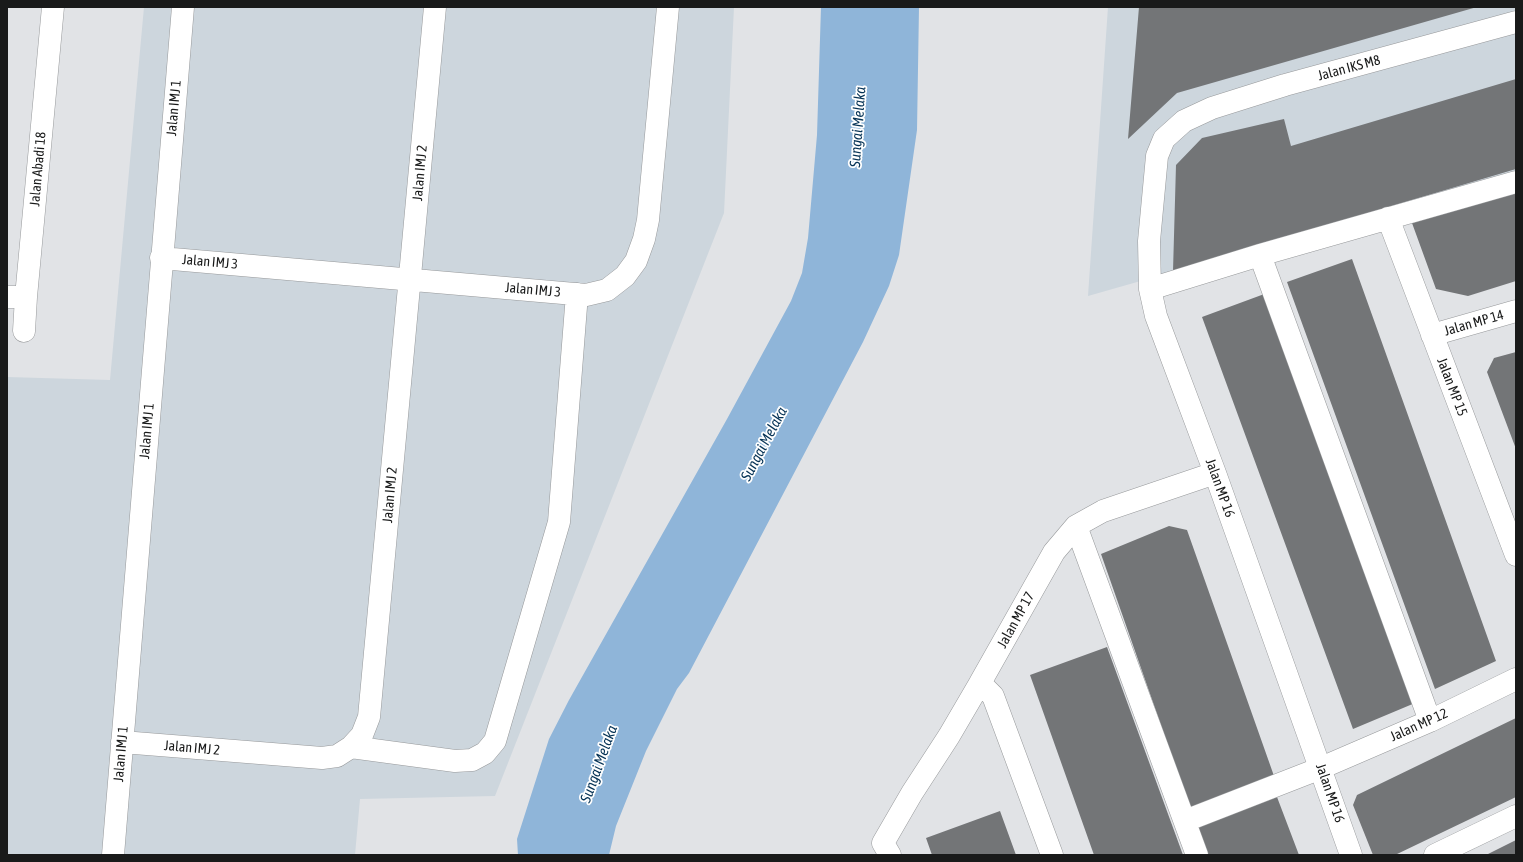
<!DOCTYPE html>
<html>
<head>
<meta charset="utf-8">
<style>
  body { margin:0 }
  #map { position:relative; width:1523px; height:862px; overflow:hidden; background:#e1e3e6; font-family:"Asap Condensed",sans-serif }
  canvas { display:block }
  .frame { position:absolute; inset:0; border:8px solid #191a1a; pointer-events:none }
</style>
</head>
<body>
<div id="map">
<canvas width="1523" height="862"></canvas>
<div class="frame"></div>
</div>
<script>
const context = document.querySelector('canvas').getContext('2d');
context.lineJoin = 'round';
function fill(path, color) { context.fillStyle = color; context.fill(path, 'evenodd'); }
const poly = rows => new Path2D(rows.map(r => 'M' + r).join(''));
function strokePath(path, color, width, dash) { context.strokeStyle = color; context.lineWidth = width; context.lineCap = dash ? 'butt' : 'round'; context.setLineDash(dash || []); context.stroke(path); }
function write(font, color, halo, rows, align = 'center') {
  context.font = font + ' "Asap Condensed",sans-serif'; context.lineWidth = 3.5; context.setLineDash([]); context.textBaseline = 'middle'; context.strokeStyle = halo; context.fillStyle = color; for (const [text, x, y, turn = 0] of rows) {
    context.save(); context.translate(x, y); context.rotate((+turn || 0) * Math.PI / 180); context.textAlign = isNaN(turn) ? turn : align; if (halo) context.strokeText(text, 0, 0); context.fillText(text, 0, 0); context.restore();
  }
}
fill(poly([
  [144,7,734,7,724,213,495,796,360,799,355,855,7,855,7,377,110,380],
  [1108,7,1516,7,1516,174,1088,296]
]), '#cdd6dd');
fill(poly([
  [821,7,919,7,917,130,899,255,889,286,863,342,689,673,677,689,646,751,616,826,609,855,518,855,517,839,549,739,569,700,727,419,791,301,802,273,808,238,817,135]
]), '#8fb5d9');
fill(poly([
  [1139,7,1477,7,1177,93,1128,139],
  [1516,79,1516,169,1173,271,1176,165,1202,138,1284,119,1291,146],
  [1516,193,1516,281,1468,296,1436,289,1412,223],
  [1352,259,1496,661,1435,689,1287,282],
  [1267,293,1415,703,1353,729,1202,317],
  [1516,352,1516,449,1487,372,1494,358],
  [1169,526,1187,530,1274,776,1190,808,1101,554],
  [1107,647,1183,855,1094,855,1030,675],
  [1516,718,1516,797,1395,855,1373,855,1353,805,1357,795],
  [1277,797,1299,855,1206,855,1196,828],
  [1000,811,1016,855,932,855,926,838],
  [1516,840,1516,855,1486,855]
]), '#737577');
const minor = poly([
  [1388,218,1516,555],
  [1260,255,1430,721],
  [161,258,586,295,607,290,625,276,636,261,644,239,648,220,668,7],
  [1150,289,1260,255,1516,182],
  [7,297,26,297],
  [24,331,26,297,53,7],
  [1432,335,1516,311],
  [1076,526,1197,855],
  [122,742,322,758,337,756,351,747,362,735,369,717,435,7],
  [351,747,455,761,472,760,485,753,495,741,559,522,577,294],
  [1185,821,1321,768,1430,721,1516,679],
  [113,855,183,7],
  [890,855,883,843,912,793,949,736,980,683],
  [1052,855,993,696,980,683,1054,552,1076,526,1103,511,1215,473],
  [1351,855,1215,473,1156,316,1150,289,1149,241,1157,156,1164,139,1184,121,1212,108,1285,85,1516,22],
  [1435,855,1516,816]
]);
strokePath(minor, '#97999b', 23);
strokePath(minor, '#fff', 22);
write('14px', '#191a1a', '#fff', [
  ["Jalan IKS M8",1349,68,-15],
  ["Jalan IMJ 1",174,108,-85],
  ["Jalan Abadi 18",38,169,-85],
  ["Jalan IMJ 2",420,173,-85],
  ["Jalan IMJ 3",210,262,5],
  ["Jalan IMJ 3",533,290,5],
  ["Jalan MP 14",1474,323,-16],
  ["Jalan MP 15",1452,387,69],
  ["Jalan IMJ 1",147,431,-85],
  ["Jalan MP 16",1220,488,70],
  ["Jalan IMJ 2",390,495,-85],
  ["Jalan MP 17",1016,620,-61],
  ["Jalan MP 12",1419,725,-24],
  ["Jalan IMJ 2",192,748,5],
  ["Jalan IMJ 1",121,754,-85],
  ["Jalan MP 16",1330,793,71]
]);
write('italic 15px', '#063356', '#fff', [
  ["Sungai Melaka",858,127,-86],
  ["Sungai Melaka",764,444,-62],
  ["Sungai Melaka",599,764,-70]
]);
</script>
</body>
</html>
